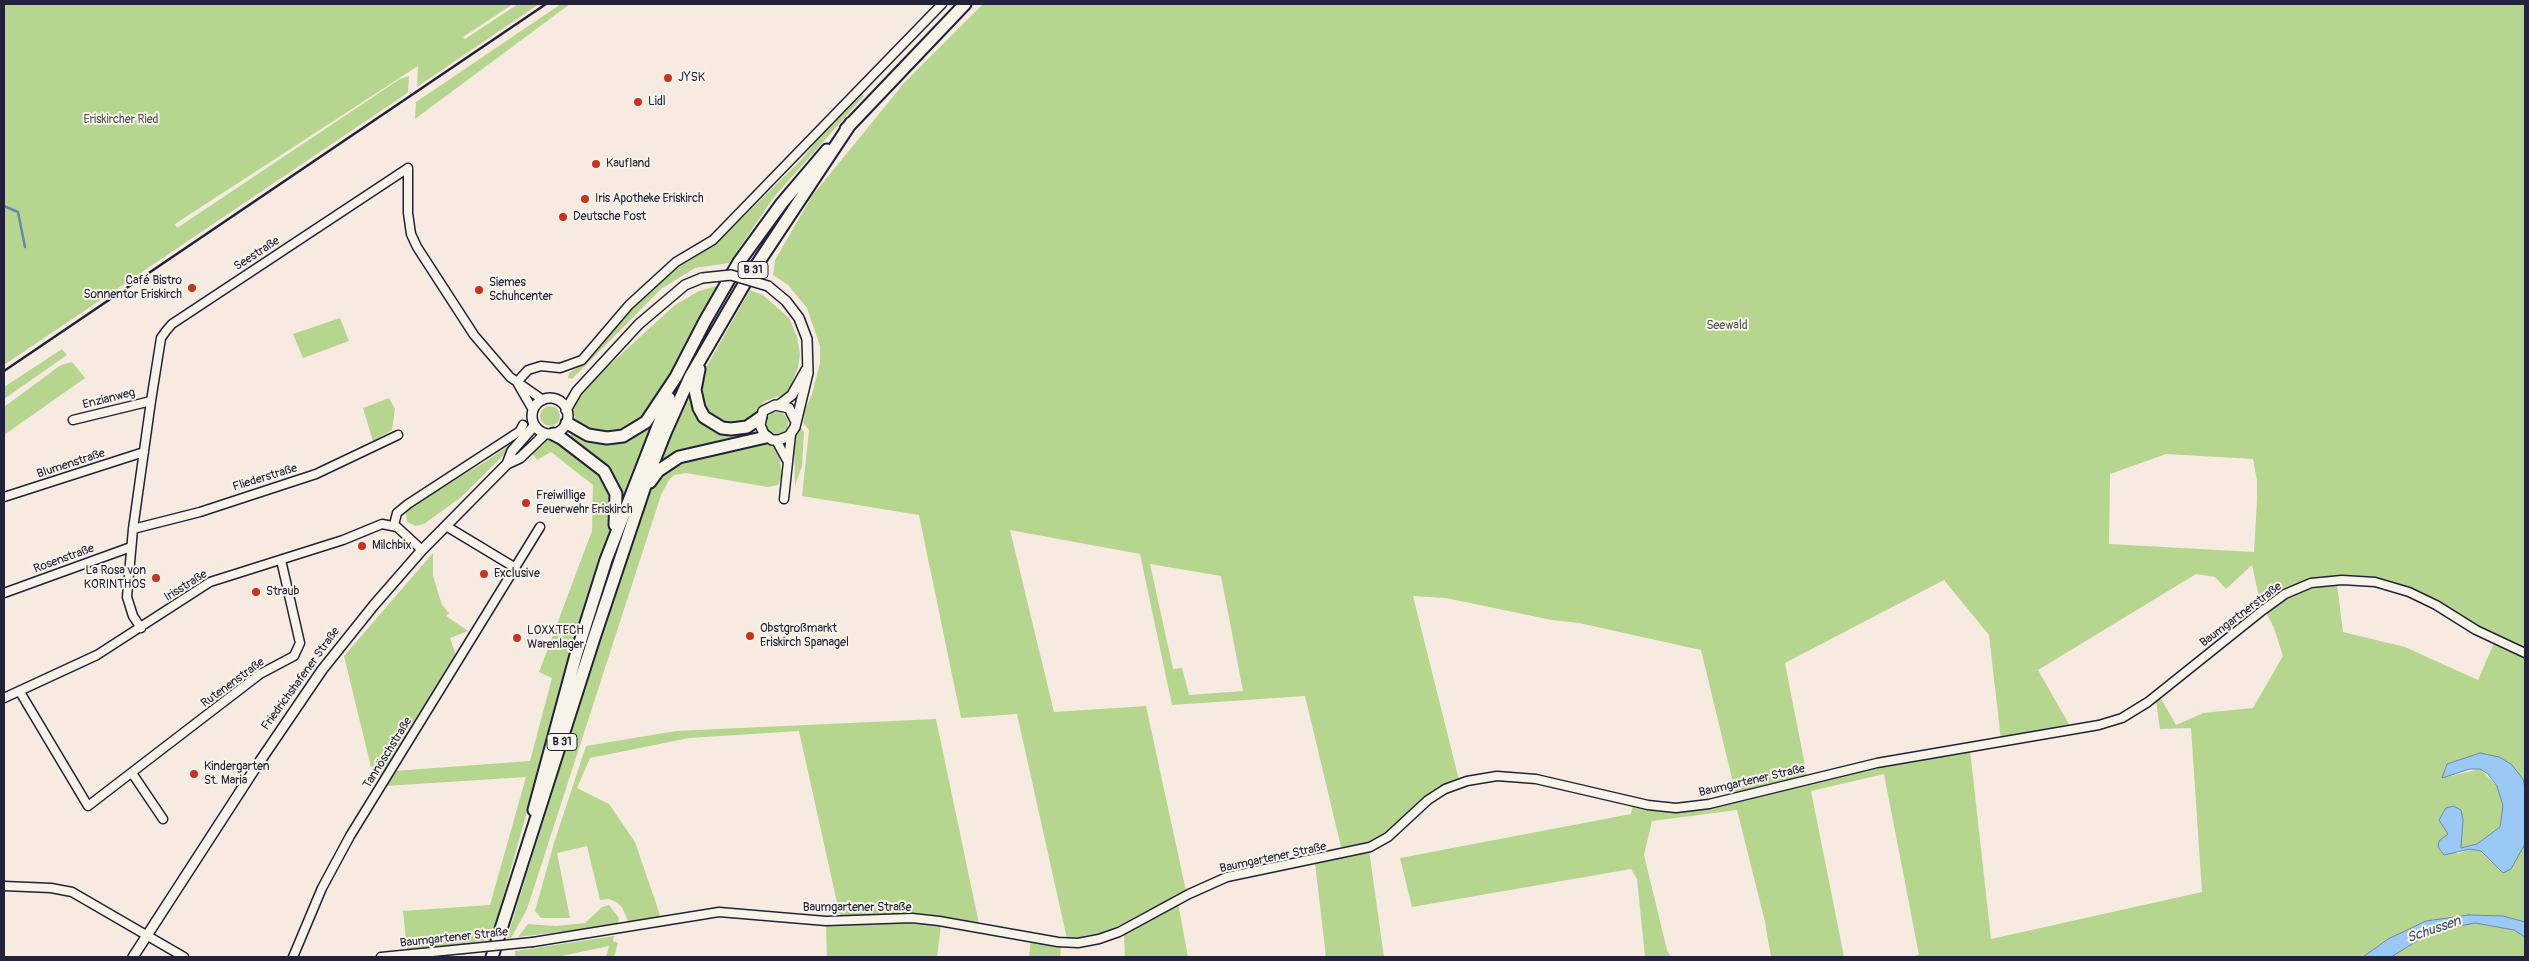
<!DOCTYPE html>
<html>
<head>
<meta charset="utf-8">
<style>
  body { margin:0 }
  #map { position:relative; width:2529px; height:961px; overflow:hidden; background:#f7eae1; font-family:Pangolin,sans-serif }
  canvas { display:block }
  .frame { position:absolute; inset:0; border:5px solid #22223b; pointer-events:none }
</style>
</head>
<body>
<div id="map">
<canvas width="2529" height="961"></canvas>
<div class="frame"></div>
</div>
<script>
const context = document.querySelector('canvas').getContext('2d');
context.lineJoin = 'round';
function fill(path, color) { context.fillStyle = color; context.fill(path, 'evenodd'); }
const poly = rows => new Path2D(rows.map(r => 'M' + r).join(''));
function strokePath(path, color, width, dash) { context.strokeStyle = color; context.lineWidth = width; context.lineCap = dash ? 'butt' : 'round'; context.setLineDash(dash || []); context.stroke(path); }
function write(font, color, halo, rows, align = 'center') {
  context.font = font + ' Pangolin,sans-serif'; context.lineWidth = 4; context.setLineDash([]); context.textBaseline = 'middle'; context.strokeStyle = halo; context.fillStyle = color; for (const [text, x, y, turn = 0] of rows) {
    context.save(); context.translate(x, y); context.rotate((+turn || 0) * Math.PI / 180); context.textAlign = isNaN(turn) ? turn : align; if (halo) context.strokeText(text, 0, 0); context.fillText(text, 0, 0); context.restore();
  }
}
fill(poly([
  [4,4,513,4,463,37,465,39,518,4,539,4,417,87,418,66,175,224,177,228,400,79,409,76,408,92,406,94,4,365],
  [561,4,570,4,415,119,416,102],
  [983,4,2525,4,2525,650,2476,626,2425,595,2393,583,2369,578,2341,577,2289,589,2261,606,2252,565,2226,589,2215,577,2196,574,2038,670,2070,726,2001,740,1989,635,1944,580,1785,663,1807,776,1736,795,1701,650,1579,623,1552,620,1446,598,1413,596,1459,780,1423,799,1382,837,1365,845,1342,851,1305,696,1172,705,1140,554,1010,530,1054,712,1146,706,1186,891,1100,935,1067,939,1017,714,961,718,919,515,802,496,809,430,803,423,805,410,812,394,820,363,820,346,807,308,788,285,773,275,775,260,812,196,905,82],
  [2166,454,2253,459,2257,480,2257,500,2254,552,2109,544,2110,474],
  [1150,564,1221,576,1243,691,1189,695,1182,668,1173,669],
  [859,93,864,96,774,197,729,263,695,268,661,289,572,379,568,378,569,373,587,361,609,332,631,309,671,272,702,253,725,235,803,158,821,134],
  [717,286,645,420,621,434,592,433,576,422,573,411,575,402,584,390,606,368,675,305,699,291],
  [750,290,763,295,789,318,797,337,800,354,798,368,788,393,765,401,751,417,742,423,730,424,715,419,704,407,699,391,703,373],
  [340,318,349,341,303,358,293,334],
  [62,349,67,355,4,399,4,387],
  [72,362,85,378,4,435,4,407,61,365],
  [690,387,691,400,697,414,750,431,751,434,677,452,659,463],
  [389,398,395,409,392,430,373,441,363,408],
  '540 416a10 10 0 1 1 20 0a10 10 0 1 1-20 0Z',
  '766 423a11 11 0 1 1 22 0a11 11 0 1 1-22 0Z',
  [654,424,621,510,615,479,608,469,570,437,572,434,589,442,610,444,630,440],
  [800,426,804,433,802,466,795,486,794,441],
  [519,438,520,439,460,498,424,524,416,526,407,522,406,513,408,508,488,460],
  [549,439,561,441,596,468,612,495,613,520,569,662,491,940,407,950,403,911,490,905,526,777,385,786,394,771,530,761,552,678,539,672,592,531,593,485,551,452,537,460,532,453,544,440],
  [762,441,775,448,779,455,782,476,778,485,768,487,686,473,674,475,669,480,661,495,527,909,511,938,507,938,588,677,653,485,666,468,679,460],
  [433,553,433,576,442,605,449,613,446,616,468,631,450,638,457,658,383,777,379,776,377,765,371,767,344,656],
  [2337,584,2343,632,2405,647,2478,680,2494,643,2525,657,2525,788,2523,779,2499,757,2442,778,2480,769,2497,786,2503,807,2500,827,2477,844,2461,848,2461,835,2448,834,2457,854,2471,849,2481,851,2489,860,2525,844,2525,837,2525,922,2503,916,2469,915,2426,921,2388,939,2363,957,1912,957,1919,955,1884,774,1811,791,1844,957,1771,957,1765,922,1737,810,1652,821,1644,855,1667,950,1671,957,1645,957,1637,879,1631,869,1412,907,1400,858,1631,814,1633,805,1660,812,1679,812,1712,807,1882,765,1970,750,1991,939,2202,892,2191,728,2160,729,2156,700,2160,697,2176,725,2203,713,2253,708,2283,656,2274,628,2266,612,2283,598,2301,591],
  [936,719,979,924,909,914,840,916,799,731,689,738,590,758,577,788,609,804,635,842,661,918,631,922,628,921,622,907,616,902,609,899,600,900,587,846,557,853,570,918,541,918,535,911,554,843,586,746,676,731],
  [1369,850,1384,957,1326,957,1315,863],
  [1178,903,1188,957,1125,957,1124,934],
  [609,905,619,918,617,925,518,937,528,924,556,926,585,923,602,907],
  [915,922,941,925,937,957,827,957,826,925],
  [2475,923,2514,930,2525,937,2525,957,2391,957,2417,941,2444,929],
  [614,936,613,941,618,943,614,957,606,957,609,946,557,957,515,957,515,951],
  [1031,940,1061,947,1060,957,1029,957]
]), '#b6d58e');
const water = poly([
  [2480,753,2499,757,2511,764,2523,779,2525,788,2525,844,2511,869,2503,873,2481,851,2470,849,2444,855,2438,847,2439,841,2448,834,2439,820,2446,808,2453,806,2461,810,2463,820,2461,848,2477,844,2500,827,2503,806,2497,786,2488,774,2480,769,2470,769,2442,778,2447,764,2480,753],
  [2469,915,2503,916,2525,922,2525,937,2514,930,2475,923,2444,929,2417,941,2391,957,2363,957,2388,939,2426,921,2469,915]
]);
fill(water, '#9bc9f6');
strokePath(water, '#6b86ab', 1);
strokePath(poly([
  [4,206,18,212,25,247]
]), '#6b86ab', 2.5);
const minor = poly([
  [408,168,408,213,411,234,417,247,474,335,510,377,543,400],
  [517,382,528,370,541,366,560,368,582,360,629,305,676,262,713,240,942,4],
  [518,384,533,410],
  [73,420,151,401],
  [776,440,788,462],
  [4,497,144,452],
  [784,499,791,434],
  [394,525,397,513,408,504,520,431,523,425],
  [446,526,514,567],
  [133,529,200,512,316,474,398,435],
  [4,593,131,547],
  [141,628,133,616,127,597,133,529,151,401,161,338,166,331,172,324,408,168],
  [20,692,88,806,260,674,294,656,300,643,281,560],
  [4,698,97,655,210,582,343,540,382,524,397,527,422,550],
  [132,773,163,819],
  [4,886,51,888,72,892,184,957],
  [533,942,719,912,826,921,912,918,939,921,1058,942,1078,943,1099,939,1119,932,1189,894,1227,877,1370,847,1388,837,1428,800,1445,789,1467,781,1497,776,1536,779,1648,805,1676,808,1709,804,1877,763,2099,725,2122,718,2148,702,2263,610,2285,594,2311,583,2342,580,2375,582,2409,592,2436,605,2476,630,2525,653],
  [293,957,322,888,350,836,540,527],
  [381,957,463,949]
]);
const tertiary = poly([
  [768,286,786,301,799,318,807,339,808,373,795,427,789,436,779,440,772,440,764,434,760,425,763,411,775,405,789,408,795,420],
  '532 416a18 18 0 1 1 36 0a18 18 0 1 1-36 0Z',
  [779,405,792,395,806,370],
  [566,410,577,391,639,324,685,285,702,278],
  [507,464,512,451,534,426],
  [133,957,256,767,322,670,374,605,422,550,507,464,520,458,545,434]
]);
const primary = poly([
  [846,129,965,4],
  [699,369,695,390,699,408,704,417,722,428,731,429,747,427,760,418],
  [567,423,588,435,607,438,623,436,646,422,676,377,705,321,739,262,782,203,827,150],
  [553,434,561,438,604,471,616,494,615,525],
  [650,482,658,471,679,457,766,437],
  [534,810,576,655,606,560,669,398],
  [492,957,594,638,650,471,665,433,690,377,746,281,851,123]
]);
strokePath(minor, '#22223b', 11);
strokePath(tertiary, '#22223b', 12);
strokePath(primary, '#22223b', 15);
strokePath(minor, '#f7f3e8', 8);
strokePath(tertiary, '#f7f3e8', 9);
strokePath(primary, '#f7f3e8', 11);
strokePath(poly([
  [4,371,546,4]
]), '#22223b', 2.5);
const minorBridge = poly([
  [463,949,533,942]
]);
const tertiaryBridge = poly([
  [702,278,731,275,768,286]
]);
strokePath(minorBridge, '#22223b', 11, []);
strokePath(tertiaryBridge, '#22223b', 12, []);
strokePath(minorBridge, '#f7f3e8', 8);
strokePath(tertiaryBridge, '#f7f3e8', 9);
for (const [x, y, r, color] of [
  [668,78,5,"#c8321e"],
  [638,102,5,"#c8321e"],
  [596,164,5,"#c8321e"],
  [585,199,5,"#c8321e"],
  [563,217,5,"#c8321e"],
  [192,288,5,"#c8321e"],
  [479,290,5,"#c8321e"],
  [526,503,5,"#c8321e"],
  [362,546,5,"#c8321e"],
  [484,574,5,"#c8321e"],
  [156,578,5,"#c8321e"],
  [256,592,5,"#c8321e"],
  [750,636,5,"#c8321e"],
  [517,638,5,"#c8321e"],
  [194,774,5,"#c8321e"]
]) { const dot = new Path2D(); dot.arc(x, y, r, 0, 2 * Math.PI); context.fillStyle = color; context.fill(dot); strokePath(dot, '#f7f3e8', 2); }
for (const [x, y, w] of [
  [753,270,30],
  [562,742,30]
]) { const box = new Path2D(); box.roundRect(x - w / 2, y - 8.5, w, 17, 4); context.fillStyle = '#f7f3e8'; context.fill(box); strokePath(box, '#22223b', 1); }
write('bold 11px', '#22223b', null, [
  ["B 31",753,270],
  ["B 31",562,742]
]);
write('12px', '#22223b', '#f7f3e8', [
  ["JYSK",678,78],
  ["Lidl",648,102],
  ["Kaufland",606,164],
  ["Iris Apotheke Eriskirch",595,199],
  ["Deutsche Post",573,217],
  ["Café Bistro",182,281,"right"],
  ["Sonnentor Eriskirch",182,295,"right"],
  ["Siemes",489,283],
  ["Schuhcenter",489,297],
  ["Freiwillige",536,496],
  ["Feuerwehr Eriskirch",536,510],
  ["Milchbix",372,546],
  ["La Rosa von",146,571,"right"],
  ["KORINTHOS",146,585,"right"],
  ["Exclusive",494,574],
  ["Straub",266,592],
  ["Obstgroßmarkt",760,629],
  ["Eriskirch Spanagel",760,643],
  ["LOXX.TECH",527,631],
  ["Warenlager",527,645],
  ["Kindergarten",204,767],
  ["St. Maria",204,781]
], 'left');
write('12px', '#4e5854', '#f7f3e8', [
  ["Eriskircher Ried",121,120],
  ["Seewald",1727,326]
]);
write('12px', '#22223b', '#f7f3e8', [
  ["Seestraße",257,254,-33],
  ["Enzianweg",109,399,-14],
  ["Blumenstraße",71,464,-18],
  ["Fliederstraße",265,478,-17],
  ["Rosenstraße",64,559,-20],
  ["Irisstraße",186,586,-32],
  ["Baumgartnerstraße",2241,615,-37],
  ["Friedrichshafener Straße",301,679,-54],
  ["Rutenenstraße",233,683,-36],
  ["Tannöschstraße",388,753,-58],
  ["Baumgartener Straße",1752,781,-13],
  ["Baumgartener Straße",1273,858,-12],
  ["Baumgartener Straße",857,908],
  ["Baumgartener Straße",454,938,-6]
]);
write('italic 14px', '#465473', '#f7f3e8', [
  ["Schussen",2434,930,-19]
]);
</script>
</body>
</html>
